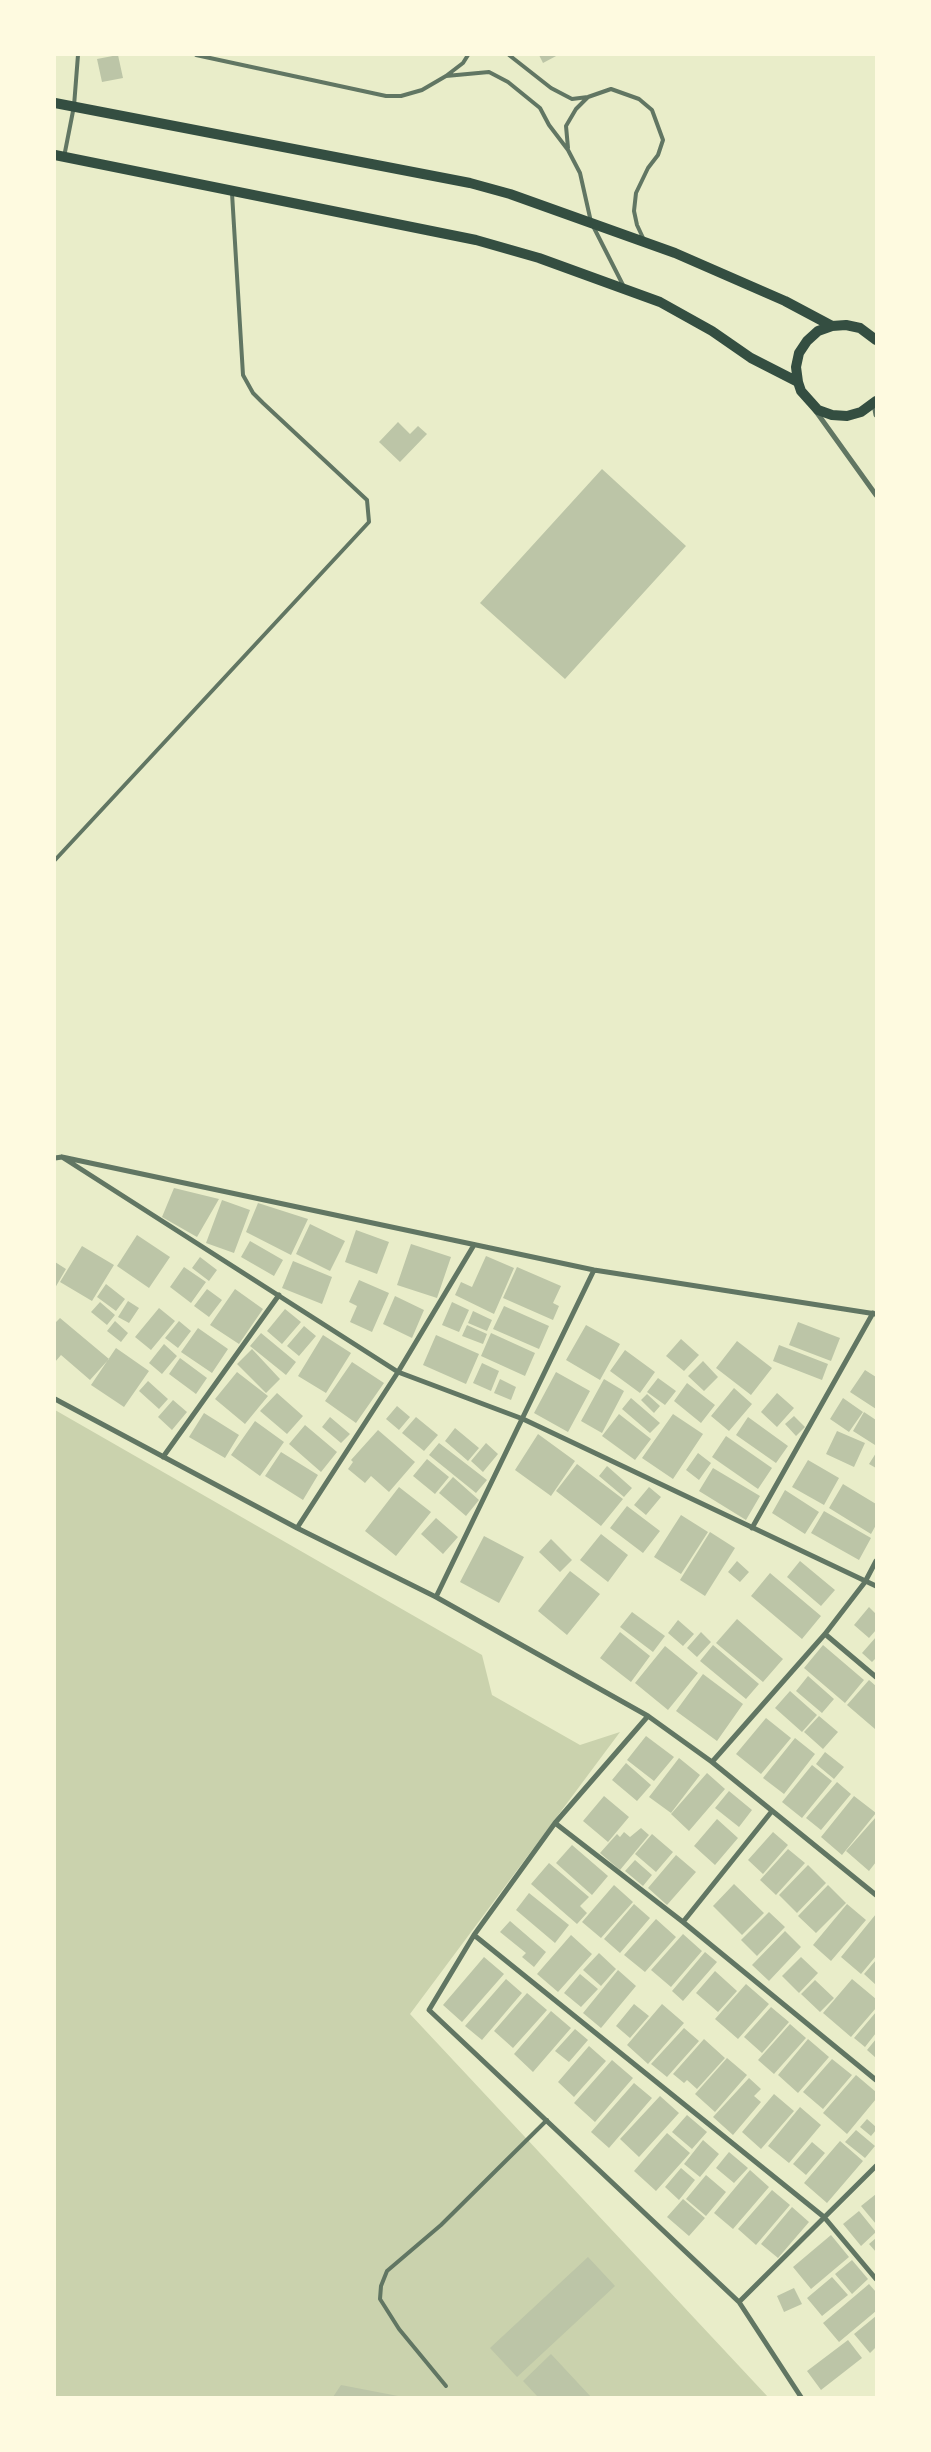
<!DOCTYPE html>
<html>
<head>
<meta charset="utf-8">
<style>
  body { margin:0 }
  #map { position:relative; width:931px; height:2452px; overflow:hidden; background:#e9edc9; font-family:"Fira Sans",sans-serif }
  canvas { display:block }
  .frame { position:absolute; inset:0; border:56px solid #fefae0; pointer-events:none }
</style>
</head>
<body>
<div id="map">
<canvas width="931" height="2452"></canvas>
<div class="frame"></div>
</div>
<script>
const context = document.querySelector('canvas').getContext('2d');
context.lineJoin = 'round';
function fill(path, color) { context.fillStyle = color; context.fill(path, 'evenodd'); }
const poly = rows => new Path2D(rows.map(r => 'M' + r).join(''));
function strokePath(path, color, width, dash) { context.strokeStyle = color; context.lineWidth = width; context.lineCap = dash ? 'butt' : 'round'; context.setLineDash(dash || []); context.stroke(path); }
fill(poly([
  [55,1410,482,1655,492,1695,580,1745,620,1732,410,2014,768,2397,55,2397]
]), '#cad2ad');
fill(poly([
  [118,55,123,78,102,82,97,59],
  [539,55,558,55,543,63],
  [398,422,410,434,418,426,427,434,400,462,379,442],
  [602,469,686,546,565,679,480,603],
  [174,1188,219,1199,197,1237,162,1217],
  [222,1200,250,1210,234,1253,206,1243],
  [258,1203,308,1219,291,1255,246,1232],
  [310,1224,345,1241,330,1271,296,1254],
  [356,1230,389,1242,377,1274,345,1262],
  [137,1235,170,1257,149,1288,117,1266],
  [250,1241,283,1260,274,1276,241,1257],
  [411,1244,451,1257,437,1298,397,1285],
  [82,1246,114,1265,92,1301,60,1282],
  [486,1256,514,1268,494,1314,455,1295,461,1282,472,1287],
  [200,1257,217,1270,209,1281,192,1268],
  [293,1261,332,1277,322,1304,282,1288],
  [55,1262,66,1269,55,1288],
  [184,1267,206,1282,191,1303,170,1287],
  [517,1267,561,1286,553,1303,559,1306,553,1320,503,1298],
  [359,1280,389,1293,372,1332,350,1322,357,1306,349,1302],
  [106,1284,125,1299,116,1311,97,1297],
  [207,1289,222,1300,209,1317,194,1306],
  [235,1289,263,1309,239,1344,210,1325],
  [395,1296,424,1310,412,1338,383,1324],
  [128,1301,139,1308,129,1323,118,1317],
  [100,1302,115,1315,107,1325,91,1312],
  [452,1302,469,1310,459,1332,442,1325],
  [504,1306,549,1326,539,1349,493,1329],
  [159,1308,175,1321,151,1350,135,1337],
  [285,1309,301,1322,282,1344,267,1331],
  [473,1311,492,1320,487,1331,468,1323],
  [60,1318,109,1359,90,1380,61,1355,55,1362,55,1323],
  [115,1321,128,1333,121,1342,107,1331],
  [179,1321,191,1331,178,1348,165,1338],
  [798,1322,840,1338,831,1361,789,1345],
  [467,1325,487,1334,483,1344,462,1336],
  [586,1325,620,1344,600,1380,566,1360],
  [304,1326,316,1336,299,1356,287,1346],
  [198,1328,228,1349,212,1373,181,1352],
  [261,1333,296,1362,286,1375,250,1346],
  [491,1333,535,1353,525,1376,481,1356],
  [323,1335,351,1353,326,1393,298,1376],
  [436,1335,479,1354,466,1384,423,1365],
  [681,1339,699,1355,684,1371,666,1356],
  [737,1341,772,1368,751,1395,716,1368],
  [164,1344,177,1356,162,1374,149,1363],
  [779,1345,828,1364,822,1380,773,1361],
  [116,1348,149,1371,124,1407,91,1385],
  [252,1349,280,1379,266,1393,237,1364],
  [625,1350,655,1372,640,1393,610,1371],
  [180,1358,207,1378,196,1394,169,1374],
  [703,1361,718,1377,704,1391,688,1376],
  [352,1362,384,1383,356,1423,325,1401],
  [482,1363,499,1371,491,1391,473,1383],
  [865,1370,876,1377,876,1409,850,1392],
  [237,1372,268,1396,245,1424,215,1399],
  [556,1372,590,1391,568,1432,534,1413],
  [658,1378,676,1391,665,1405,647,1392],
  [500,1379,516,1387,511,1400,494,1393],
  [604,1379,624,1391,602,1433,581,1421],
  [148,1381,168,1399,159,1409,139,1391],
  [687,1383,715,1405,701,1423,674,1401],
  [734,1388,752,1404,729,1431,711,1416],
  [277,1393,303,1416,287,1434,260,1411],
  [777,1393,794,1408,777,1427,761,1412],
  [647,1394,660,1406,654,1413,641,1400],
  [631,1398,660,1423,650,1433,622,1409],
  [843,1398,863,1412,849,1432,830,1419],
  [173,1400,187,1412,172,1430,158,1417],
  [397,1406,410,1417,399,1430,386,1419],
  [864,1412,876,1420,875,1445,853,1431],
  [204,1413,239,1435,225,1458,189,1437],
  [619,1414,651,1439,635,1460,602,1436],
  [673,1414,703,1434,673,1479,642,1458],
  [794,1416,805,1427,796,1436,785,1424],
  [330,1417,350,1434,341,1443,322,1427],
  [416,1417,438,1435,424,1451,402,1433],
  [748,1417,788,1446,776,1463,736,1435],
  [255,1421,284,1442,260,1476,231,1455],
  [305,1425,337,1452,321,1472,289,1444],
  [455,1428,479,1448,468,1461,445,1441],
  [378,1430,415,1462,389,1492,371,1476,365,1483,348,1469,353,1462,351,1460],
  [837,1431,865,1443,854,1467,826,1454],
  [538,1434,575,1461,551,1496,515,1470],
  [726,1436,772,1468,758,1489,712,1457],
  [439,1443,487,1480,476,1493,429,1455],
  [486,1443,498,1454,483,1472,471,1461],
  [281,1452,318,1475,303,1500,265,1476],
  [698,1453,711,1463,699,1480,686,1470],
  [876,1453,876,1468,869,1464],
  [427,1459,449,1477,435,1494,413,1476],
  [808,1460,839,1478,824,1505,792,1487],
  [577,1464,623,1499,601,1526,556,1491],
  [607,1466,632,1488,624,1497,599,1476],
  [713,1468,760,1496,746,1520,699,1491],
  [453,1477,479,1500,466,1516,439,1493],
  [843,1484,876,1504,876,1525,871,1534,829,1508],
  [399,1487,431,1512,396,1556,365,1531],
  [649,1487,661,1497,646,1515,634,1505],
  [785,1490,819,1512,805,1534,772,1513],
  [627,1506,660,1531,643,1553,610,1528],
  [824,1511,871,1538,859,1560,811,1533],
  [681,1515,708,1532,681,1574,654,1557],
  [436,1518,458,1537,443,1554,421,1534],
  [710,1532,735,1548,705,1596,680,1580],
  [601,1534,628,1555,608,1582,580,1560],
  [484,1536,524,1557,499,1603,460,1582],
  [551,1539,572,1560,560,1572,539,1552],
  [737,1561,749,1572,740,1582,728,1572],
  [800,1561,835,1590,821,1606,787,1577],
  [570,1571,600,1594,567,1635,538,1611],
  [770,1573,821,1616,802,1639,751,1596],
  [869,1607,876,1614,876,1630,869,1638,854,1625],
  [632,1612,665,1636,653,1652,620,1627],
  [737,1619,783,1659,763,1682,716,1643],
  [678,1620,694,1634,683,1646,668,1633],
  [620,1632,650,1656,631,1682,600,1658],
  [701,1632,711,1642,697,1657,687,1648],
  [876,1637,876,1658,872,1662,862,1653],
  [713,1645,759,1684,746,1699,700,1661],
  [823,1645,864,1680,845,1703,804,1668],
  [665,1646,698,1673,668,1710,635,1683],
  [703,1674,743,1704,717,1741,676,1711],
  [808,1676,834,1699,822,1713,796,1691],
  [869,1680,876,1686,875,1729,847,1705],
  [790,1691,817,1715,802,1732,775,1708],
  [819,1716,838,1732,823,1749,804,1732],
  [766,1718,791,1738,761,1774,736,1754],
  [646,1736,674,1757,654,1781,627,1760],
  [795,1738,815,1754,784,1794,763,1778],
  [825,1752,844,1767,834,1779,816,1764],
  [679,1758,700,1775,671,1813,649,1797],
  [626,1763,651,1785,637,1801,612,1780],
  [812,1765,832,1781,802,1818,782,1802],
  [707,1773,725,1789,689,1831,671,1814],
  [837,1782,851,1794,821,1830,806,1818],
  [729,1791,752,1810,739,1827,715,1808],
  [604,1796,629,1817,608,1842,583,1821],
  [854,1796,876,1813,842,1855,821,1837],
  [876,1817,876,1862,869,1871,846,1851],
  [717,1819,738,1838,715,1865,694,1846],
  [641,1828,649,1835,620,1870,600,1853,617,1834,620,1837,624,1832,630,1837],
  [773,1832,788,1845,763,1874,748,1860],
  [652,1834,673,1852,656,1872,635,1854],
  [572,1845,608,1876,592,1895,556,1863],
  [788,1849,805,1863,776,1895,760,1880],
  [676,1855,696,1872,667,1905,648,1888],
  [635,1860,652,1875,643,1886,625,1871],
  [549,1863,589,1897,580,1906,587,1913,577,1924,531,1884],
  [808,1865,826,1883,797,1913,779,1895],
  [734,1884,764,1913,742,1935,713,1906],
  [614,1885,633,1902,601,1938,582,1922],
  [828,1885,846,1903,816,1933,798,1916],
  [529,1893,569,1925,555,1943,516,1910],
  [634,1904,650,1918,620,1953,604,1939],
  [847,1904,866,1920,831,1961,813,1945],
  [769,1912,785,1927,757,1956,741,1940],
  [876,1914,876,1956,861,1974,841,1957],
  [656,1919,676,1937,645,1972,624,1955],
  [510,1921,546,1952,534,1967,522,1957,526,1953,500,1932],
  [785,1931,801,1947,769,1981,752,1965],
  [683,1934,702,1951,671,1987,651,1970],
  [571,1935,592,1954,558,1992,537,1974],
  [705,1952,717,1962,683,2001,672,1991],
  [599,1953,616,1969,601,1986,583,1970],
  [484,1957,504,1974,462,2022,443,2005],
  [801,1957,818,1973,799,1993,782,1976],
  [876,1960,876,1985,864,1974],
  [618,1970,636,1986,601,2028,583,2013],
  [715,1971,737,1991,718,2012,696,1993],
  [580,1974,598,1989,581,2007,564,1993],
  [506,1979,522,1993,482,2040,465,2026],
  [852,1979,876,1999,876,2008,851,2037,823,2013],
  [815,1980,834,1998,820,2012,801,1994],
  [746,1984,769,2004,738,2039,715,2019],
  [527,1993,547,2010,513,2048,494,2031],
  [634,2004,649,2016,630,2038,616,2026],
  [662,2004,684,2023,648,2064,627,2045],
  [771,2007,789,2022,762,2053,744,2037],
  [551,2011,571,2028,533,2072,514,2054],
  [876,2012,876,2033,865,2047,854,2038],
  [790,2024,806,2038,774,2074,758,2060],
  [684,2028,699,2041,667,2077,651,2064],
  [575,2029,588,2040,569,2062,555,2051],
  [704,2039,725,2058,697,2089,687,2080,684,2083,673,2074],
  [808,2039,829,2057,798,2093,778,2075],
  [876,2039,876,2058,867,2050],
  [589,2046,606,2061,574,2097,558,2082],
  [727,2058,747,2075,715,2112,695,2094],
  [832,2059,852,2075,823,2109,803,2092],
  [612,2060,633,2078,595,2122,574,2103],
  [856,2075,876,2092,876,2099,847,2134,823,2113],
  [749,2078,761,2089,754,2096,761,2102,733,2135,713,2117],
  [634,2083,652,2098,609,2148,591,2132],
  [774,2094,794,2111,761,2149,742,2132],
  [660,2096,679,2113,639,2157,620,2139],
  [800,2107,821,2125,789,2163,768,2146],
  [687,2115,707,2132,692,2149,672,2132],
  [867,2119,876,2127,876,2130,871,2136,860,2127],
  [856,2130,875,2146,865,2158,845,2142],
  [667,2133,690,2153,656,2191,634,2171],
  [703,2140,719,2154,700,2177,684,2164],
  [840,2141,863,2161,827,2203,804,2183],
  [812,2142,825,2153,806,2175,793,2164],
  [729,2152,748,2168,734,2183,716,2168],
  [681,2168,695,2180,679,2200,665,2187],
  [750,2170,769,2187,733,2229,714,2213],
  [706,2175,726,2192,706,2216,686,2199],
  [772,2190,790,2205,756,2245,738,2229],
  [876,2194,876,2224,861,2206],
  [683,2199,705,2218,689,2236,667,2217],
  [792,2207,809,2222,778,2258,761,2244],
  [859,2211,876,2232,861,2246,843,2224],
  [831,2235,849,2257,811,2289,793,2267],
  [876,2238,876,2252,869,2244],
  [588,2257,615,2286,517,2377,490,2348],
  [852,2260,868,2279,852,2294,835,2274],
  [832,2277,848,2295,822,2316,807,2298],
  [869,2284,876,2292,876,2311,839,2342,823,2323],
  [794,2288,802,2304,784,2312,777,2296],
  [876,2316,876,2347,870,2353,854,2334],
  [848,2340,862,2358,821,2390,807,2371],
  [551,2354,591,2397,538,2397,523,2381],
  [341,2385,398,2396,398,2397,333,2397]
]), '#bcc5a7');
strokePath(poly([
  [196,55,386,96,401,96,422,90,446,76,463,63,468,55],
  [509,55,551,88,572,99,588,97,611,89,639,99,652,110,663,140,658,155,648,168,636,193,634,211,637,225,644,240],
  [446,76,489,72,508,82,540,108,549,125,568,150,580,173,591,222,624,287],
  [568,148,566,126,576,109,588,97],
  [64,157,74,106,78,55],
  [55,860,369,522,367,500,263,403,253,393,243,375,232,193],
  [446,2386,399,2329,380,2299,381,2286,387,2271,441,2225,547,2120]
]), '#617663', 4);
strokePath(poly([
  [874,404,876,415],
  [815,410,876,495],
  [62,1157,398,1372,523,1419,876,1586],
  [55,1158,62,1157,594,1270,876,1314],
  [55,1399,297,1528,436,1597,648,1716,712,1762,876,1895],
  [163,1457,279,1295],
  [297,1528,398,1372,474,1245],
  [752,1528,873,1313],
  [436,1597,594,1270],
  [825,1634,876,1677],
  [648,1716,555,1823,474,1935,429,2010,739,2302,801,2397],
  [712,1762,825,1634,865,1582,876,1561],
  [555,1823,683,1922,876,2080],
  [683,1922,772,1811],
  [474,1935,824,2217,876,2279],
  [739,2302,876,2166]
]), '#617663', 5);
strokePath(poly([
  [55,103,470,183,510,194,675,253,785,301,832,326],
  [55,155,476,240,539,258,660,302,712,331,751,358,798,382],
  [876,340,860,328,846,325,832,326,818,331,807,341,799,353,796,367,798,382,801,391,818,410,832,415,847,416,861,412,876,401]
]), '#344e41', 10);
</script>
</body>
</html>
